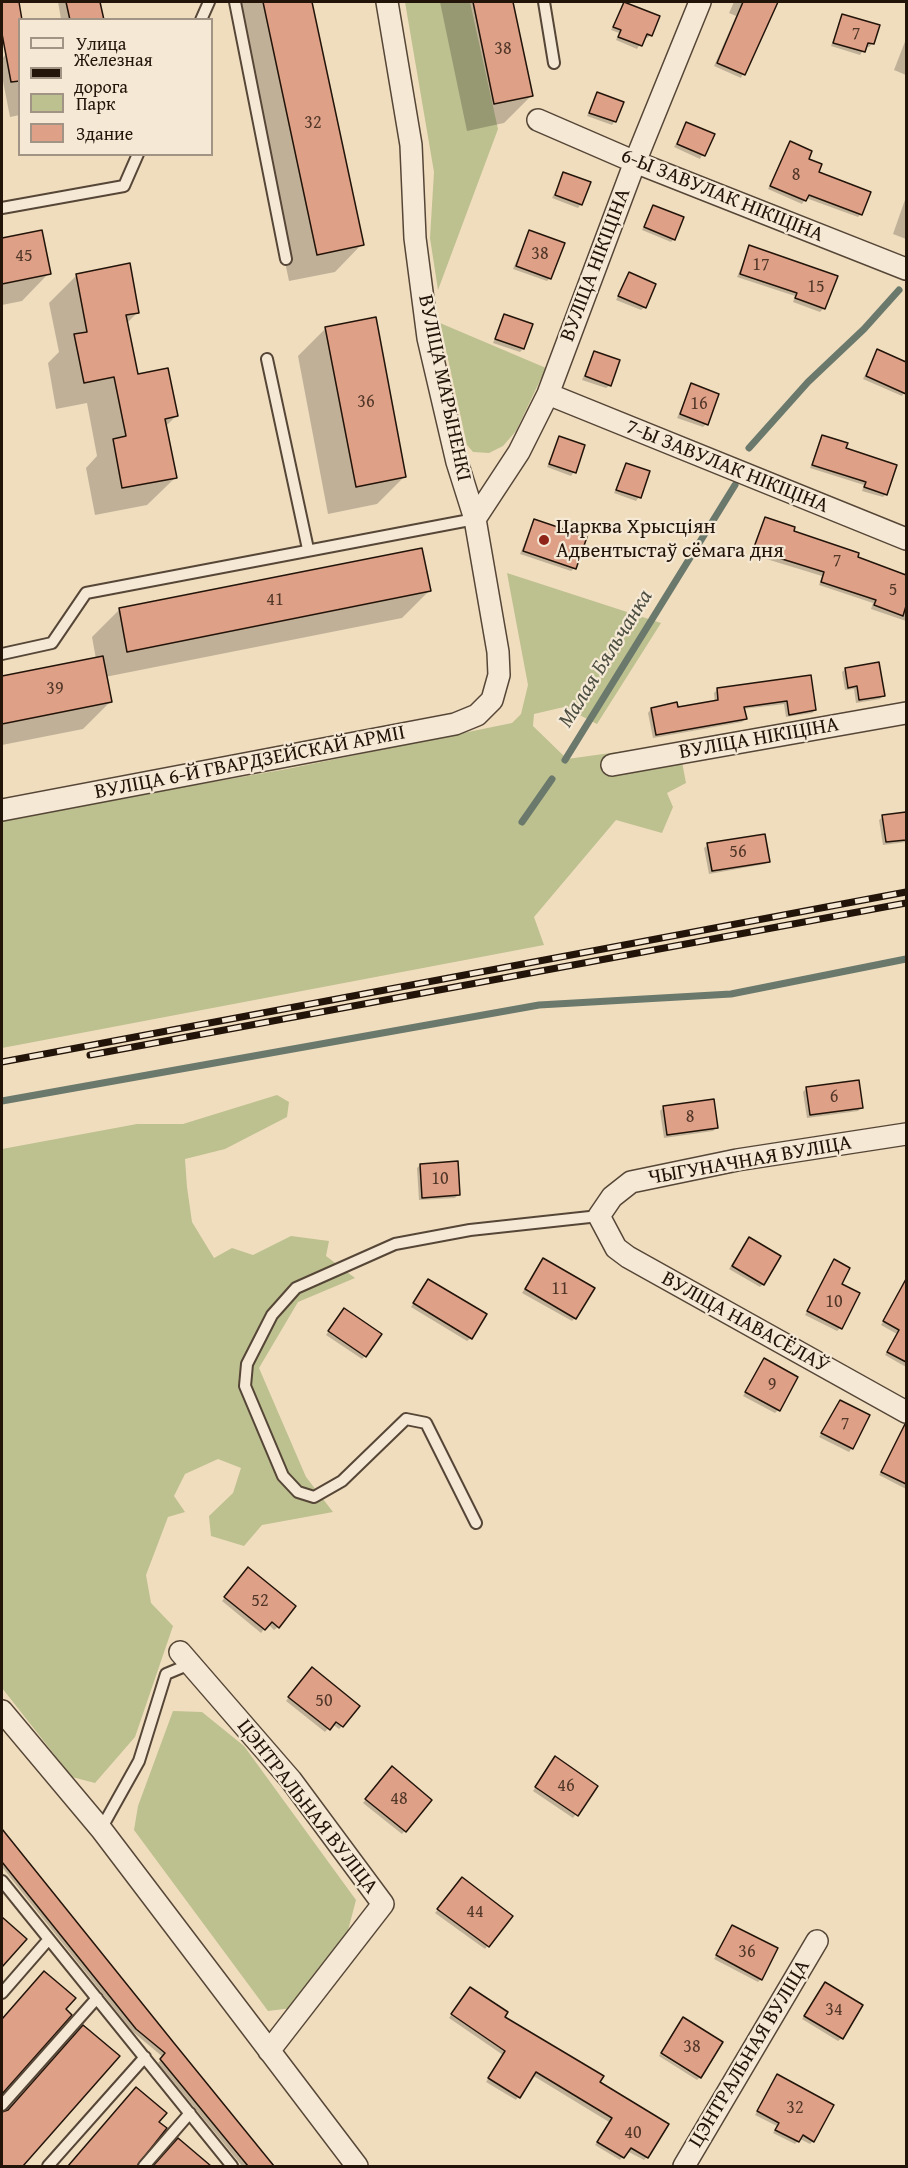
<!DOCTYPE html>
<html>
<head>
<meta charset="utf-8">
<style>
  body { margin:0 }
  #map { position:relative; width:908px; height:2168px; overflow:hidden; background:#f0ddbe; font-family:"Gentium Book Plus",serif }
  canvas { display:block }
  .frame { position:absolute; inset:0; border:3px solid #23140a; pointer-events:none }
  .legend { position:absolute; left:18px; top:18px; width:195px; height:138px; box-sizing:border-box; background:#f5e9d5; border:2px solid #a19484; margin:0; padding:8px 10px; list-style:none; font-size:18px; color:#23140a }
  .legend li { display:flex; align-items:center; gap:12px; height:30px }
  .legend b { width:30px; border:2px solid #a19484 }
</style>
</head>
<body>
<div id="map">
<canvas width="908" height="2168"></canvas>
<div class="frame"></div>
<ul class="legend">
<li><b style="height:8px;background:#f5e9d5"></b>Улица</li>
<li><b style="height:8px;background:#23140a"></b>Железная дорога</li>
<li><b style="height:16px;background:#bdc08f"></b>Парк</li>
<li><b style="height:16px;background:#dea086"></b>Здание</li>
</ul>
</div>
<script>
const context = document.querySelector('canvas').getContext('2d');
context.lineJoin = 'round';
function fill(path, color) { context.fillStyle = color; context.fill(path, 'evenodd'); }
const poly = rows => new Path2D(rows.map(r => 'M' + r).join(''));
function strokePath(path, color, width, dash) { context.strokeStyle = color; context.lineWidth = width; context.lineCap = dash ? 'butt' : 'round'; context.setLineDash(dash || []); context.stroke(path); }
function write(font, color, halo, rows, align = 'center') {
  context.font = font + ' "Gentium Book Plus",serif'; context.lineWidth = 4.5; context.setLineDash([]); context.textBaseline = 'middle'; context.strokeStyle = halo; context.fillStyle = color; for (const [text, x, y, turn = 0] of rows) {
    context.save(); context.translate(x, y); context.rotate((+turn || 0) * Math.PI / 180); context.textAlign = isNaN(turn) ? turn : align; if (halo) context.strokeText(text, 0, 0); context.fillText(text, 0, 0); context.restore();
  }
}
fill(poly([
  [405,2,470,2,498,129,438,290,430,238,434,172],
  [440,323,546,368,516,431,503,446,489,453,473,452,467,445],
  [507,573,661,623,597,724,564,707,534,714,533,726,567,759,647,748,682,762,686,783,667,793,673,807,662,833,616,820,534,917,544,945,2,1048,2,819,287,769,512,723,521,714,528,685],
  [277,1095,289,1102,287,1117,225,1149,185,1159,187,1187,192,1222,214,1258,232,1248,253,1255,291,1236,329,1241,326,1256,355,1278,298,1302,259,1368,306,1477,333,1512,262,1525,244,1546,211,1536,209,1516,233,1493,241,1468,218,1459,185,1474,174,1496,185,1512,168,1517,146,1575,151,1603,173,1626,135,1737,95,1783,72,1777,2,1688,2,1149,137,1124,183,1124],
  [173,1711,202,1712,244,1746,356,1900,346,1938,292,2008,268,2011,134,1830,138,1806]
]), '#bdc08f');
fill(poly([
  [2,2,17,2,21,20,13,29,2,30],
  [58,2,99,2,102,20,58,20,61,19],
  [230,2,311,2,362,244,335,272,289,281],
  [440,2,511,2,531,96,504,123,467,131],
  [734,2,776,2,741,78,714,66,736,16,729,13],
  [624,3,651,35,647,38,644,37,637,49,616,40,619,33,611,30],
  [842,16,872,44,869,47,866,46,860,55,831,46],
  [906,39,906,75,894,70],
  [20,52,20,115,10,117,2,76,2,59,6,54],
  [597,94,615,121,612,125,587,116],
  [687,124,713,135,700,159,674,147],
  [790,143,817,173,861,214,858,217,806,198,802,204,768,189],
  [564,174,581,204,578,208,552,198],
  [906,197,906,239,893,234],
  [653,206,674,239,671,242,642,230],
  [41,231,49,273,22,301,2,305,2,239],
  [529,231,550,278,547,281,513,269],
  [750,246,824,308,820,312,793,302,795,296,737,277],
  [629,274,645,307,641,310,616,300],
  [77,275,138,312,126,324,136,376,176,416,165,427,175,478,147,505,95,515,86,468,97,456,87,403,56,409,48,363,59,352,49,303],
  [504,316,523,349,520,352,493,343],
  [326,328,404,477,377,504,328,514,298,356],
  [877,351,906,364,906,389,902,396,863,379],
  [594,352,610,385,606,388,582,380],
  [691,385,706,424,703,427,677,418],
  [823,436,844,449,886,494,883,497,862,491,864,485,810,468],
  [559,438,574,472,571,476,547,467],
  [626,464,639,497,636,501,614,493],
  [765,518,792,532,906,576,906,621,871,609,873,603,819,585,822,576,750,554],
  [534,521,575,568,571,571,520,554],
  [429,591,402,618,105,677,110,702,83,729,2,745,2,677,96,659,92,637,119,610],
  [846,669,883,695,880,699,856,703,854,689,845,690,842,672],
  [810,677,815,710,812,713,786,717,784,704,743,709,745,719,742,722,653,738,648,713,651,709,677,708,715,702,714,693,717,690],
  [906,813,906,842,883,845,879,820,883,817],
  [708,845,768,861,765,864,709,874,704,848],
  [807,1088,862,1107,858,1111,807,1118,803,1092],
  [664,1107,716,1128,713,1131,664,1138,660,1111],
  [420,1165,459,1194,455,1198,419,1200,417,1168],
  [749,1238,763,1284,760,1287,729,1269],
  [543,1260,575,1318,572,1321,522,1293],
  [834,1261,840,1285,840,1328,837,1331,805,1315],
  [425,1284,471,1338,467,1341,411,1307],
  [897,1299,906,1305,906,1367,885,1355,897,1334,881,1325],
  [341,1313,365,1356,362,1359,326,1335],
  [764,1360,778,1410,775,1413,743,1396],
  [840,1402,852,1448,849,1452,819,1437],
  [899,1439,906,1443,906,1489,879,1475],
  [245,1572,278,1627,274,1630,268,1624,261,1633,222,1601],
  [309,1672,342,1726,339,1729,332,1724,325,1732,286,1701],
  [552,1762,596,1786,573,1818,533,1791],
  [389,1772,430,1800,402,1834,363,1803],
  [2,1830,273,2166,242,2166,158,2063,163,2057,133,2032,2,1867],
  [459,1883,511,1916,485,1949,435,1913],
  [2,1919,25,1939,2,1965],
  [732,1926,761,1979,758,1982,714,1959],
  [44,1973,64,2009,70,2015,2,2092,2,2021],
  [825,1984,842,2038,838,2041,802,2019],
  [467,1992,598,2082,647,2157,644,2160,627,2151,620,2160,595,2145,609,2122,532,2075,516,2100,486,2082,503,2055,449,2018],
  [660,2054,699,2078,697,2080,659,2056],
  [118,2057,21,2166,2,2166,2,2114],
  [774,2079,813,2141,810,2144,800,2139,795,2144,773,2133,777,2126,755,2115],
  [133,2092,157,2122,137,2161,137,2166,69,2166],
  [178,2140,209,2166,155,2166]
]), '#0003');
strokePath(poly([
  [749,448,808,382,864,329,899,290],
  [565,760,735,485],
  [522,822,552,779],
  [2,1101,539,1005,731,994,906,959]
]), '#6a796c', 7);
const building = poly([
  [2,2,19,2,22,20,20,20,20,81,11,82,2,34,2,2],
  [66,2,100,2,104,20,70,20,66,2],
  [263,2,312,2,364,245,317,255,263,2],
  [473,2,513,2,533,96,494,104,473,2],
  [624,2,660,16,652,36,647,34,642,46,618,37,621,30,613,27,624,2],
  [743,2,778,2,745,75,717,63,743,2],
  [842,14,880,25,874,44,868,43,865,52,833,43,842,14],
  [597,92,624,102,616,122,589,113,597,92],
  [686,122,715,134,705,156,677,144,686,122],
  [790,141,812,151,809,159,822,164,819,172,871,192,862,215,809,195,806,201,770,186,790,141],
  [563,172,591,182,582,205,555,195,563,172],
  [653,205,684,217,675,240,644,227,653,205],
  [42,230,51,274,2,284,2,238,42,230],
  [529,230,565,243,551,279,516,266,529,230],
  [749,245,838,276,825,309,795,298,797,293,740,274,749,245],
  [130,263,139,313,126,315,138,374,168,368,178,416,165,419,177,478,122,488,113,439,126,436,114,377,84,383,74,334,87,332,76,274,130,263],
  [629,272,656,284,646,308,618,296,629,272],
  [504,314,533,324,524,349,495,339,504,314],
  [376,317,406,477,356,487,325,327,376,317],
  [877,349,906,362,906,394,866,376,877,349],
  [594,351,620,360,611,386,585,376,594,351],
  [691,383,719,394,708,425,680,414,691,383],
  [822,435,848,443,846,448,897,465,887,495,864,487,866,482,812,465,822,435],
  [559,436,585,445,576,473,549,464,559,436],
  [626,463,650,471,641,498,616,490,626,463],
  [765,517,795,527,794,531,859,553,858,557,906,575,906,606,903,616,874,605,876,600,821,582,824,572,753,550,765,517],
  [534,519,587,537,576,569,523,551,534,519],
  [422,548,431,591,127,652,119,608,422,548],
  [103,656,112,702,2,724,2,676,103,656],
  [879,662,885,696,859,700,857,686,848,688,845,668,879,662],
  [811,675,816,710,789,715,787,701,744,707,747,719,656,735,651,708,677,702,678,707,718,700,717,688,811,675],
  [906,812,906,840,886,842,882,815,906,812],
  [765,834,770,862,712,871,707,843,765,834],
  [859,1080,863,1108,810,1115,806,1087,859,1080],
  [714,1099,718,1128,667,1135,663,1106,714,1099],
  [458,1161,460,1195,422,1198,420,1164,458,1161],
  [749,1237,781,1256,764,1285,732,1266,749,1237],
  [543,1258,595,1288,576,1319,525,1289,543,1258],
  [834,1259,850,1268,842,1284,860,1293,842,1329,807,1311,834,1259],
  [428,1279,487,1314,472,1339,413,1303,428,1279],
  [906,1279,906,1362,887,1352,899,1330,883,1321,906,1279],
  [344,1308,382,1334,366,1357,328,1331,344,1308],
  [764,1358,798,1377,780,1411,745,1392,764,1358],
  [840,1400,870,1415,853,1449,821,1433,840,1400],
  [905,1424,906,1425,906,1484,881,1472,905,1424],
  [248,1567,296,1606,279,1628,272,1622,265,1630,224,1597,248,1567],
  [312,1667,360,1706,343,1727,336,1722,330,1730,288,1697,312,1667],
  [555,1756,598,1786,578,1816,535,1787,555,1756],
  [392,1766,432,1800,406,1832,365,1799,392,1766],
  [2,1829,174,2043,274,2166,248,2166,160,2059,165,2053,136,2029,2,1862,2,1829],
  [462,1877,513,1916,489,1947,437,1909,462,1877],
  [2,1917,27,1939,2,1967,2,1917],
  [732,1925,778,1948,762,1980,716,1955,732,1925],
  [44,1971,76,1998,66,2009,72,2015,2,2094,2,2019,44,1971],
  [825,1982,863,2005,843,2039,804,2016,825,1982],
  [470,1987,508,2012,505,2017,604,2076,600,2082,669,2124,648,2158,631,2148,624,2158,597,2142,612,2118,536,2072,520,2098,488,2078,505,2051,451,2014,470,1987],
  [683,2017,723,2042,701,2078,661,2053,683,2017],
  [83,2025,120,2056,23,2166,2,2166,2,2112,8,2110,83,2025],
  [777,2074,834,2105,814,2142,803,2135,799,2142,775,2130,779,2123,757,2111,777,2074],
  [136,2087,167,2113,159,2122,167,2128,137,2166,68,2166,136,2087],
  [178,2138,211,2166,153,2166,178,2138]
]);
fill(building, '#dea086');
strokePath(building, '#23140a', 1.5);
const service = poly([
  [235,2,286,259],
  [544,2,554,63],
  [201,20,209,2],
  [2,208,124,186,138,154],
  [267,359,308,549],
  [2,654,52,643,86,593,475,519],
  [476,1523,426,1423,406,1419,342,1481,314,1497,298,1492,283,1476,245,1386,247,1364,272,1315,296,1288,395,1244,470,1230,599,1216],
  [101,1829,139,1761,166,1674,190,1664],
  [2,1881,232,2166],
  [2,1993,49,1939],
  [2,2105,97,1998],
  [48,2166,145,2057],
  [144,2166,190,2113]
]);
const minor = poly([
  [538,120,635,162,906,269],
  [548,394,906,539],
  [475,519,519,452,548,394,635,162,700,2],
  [612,765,906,713],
  [2,810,455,724,477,715,492,700,499,675,498,652,475,519,457,462,428,338,415,238,411,145,387,2],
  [906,1134,737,1160,631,1182,612,1197,599,1216,616,1248,628,1257,906,1412],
  [180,1652,291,1780,383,1904,269,2051],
  [2,1711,101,1829,357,2166],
  [684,2166,817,1941]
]);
strokePath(service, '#564637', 14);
strokePath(minor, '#564637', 24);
strokePath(service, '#f5e9d5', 10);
strokePath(minor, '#f5e9d5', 21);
const rail = poly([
  [90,1055,906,903],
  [2,1062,906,892]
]);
strokePath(rail, '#23140a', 7);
strokePath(rail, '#f5e9d5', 4.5, [14]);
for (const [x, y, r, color] of [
  [544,540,6,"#8f2418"]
]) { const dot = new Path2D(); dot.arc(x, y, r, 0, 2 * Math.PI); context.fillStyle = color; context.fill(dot); strokePath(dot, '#f5e9d5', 2); }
write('18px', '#523729', null, [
  ["7",856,34],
  ["38",503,49],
  ["32",313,123],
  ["8",796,175],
  ["38",540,254],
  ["45",24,256],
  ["17",761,265],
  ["15",816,287],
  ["36",366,402],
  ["16",699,404],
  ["7",837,561],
  ["5",893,590],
  ["41",275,600],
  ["39",55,689],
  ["56",738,852],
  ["6",834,1097],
  ["8",690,1117],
  ["10",440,1179],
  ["11",560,1289],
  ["10",834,1302],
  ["9",772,1385],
  ["7",845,1424],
  ["52",260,1601],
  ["50",324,1701],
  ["46",566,1786],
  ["48",399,1799],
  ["44",475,1912],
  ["36",747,1952],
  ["34",834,2010],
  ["38",692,2047],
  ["32",795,2108],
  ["40",633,2133]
]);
write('21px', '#23140a', '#f5e9d5', [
  ["6-Ы ЗАВУЛАК НІКІЦІНА",722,196,22],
  ["ВУЛІЦА НІКІЦІНА",596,265,-69],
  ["ВУЛІЦА МАРЫНЕНКІ",444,388,78],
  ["7-Ы ЗАВУЛАК НІКІЦІНА",727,467,22],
  ["ВУЛІЦА НІКІЦІНА",759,739,-10],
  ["ВУЛІЦА 6-Й ГВАРДЗЕЙСКАЙ АРМІІ",250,763,-11],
  ["ЧЫГУНАЧНАЯ ВУЛІЦА",750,1161,-10],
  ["ВУЛІЦА НАВАСЁЛАЎ",745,1323,29],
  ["ЦЭНТРАЛЬНАЯ ВУЛІЦА",307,1807,52],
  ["ЦЭНТРАЛЬНАЯ ВУЛІЦА",750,2054,-59]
]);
write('21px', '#23140a', '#f5e9d5', [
  ["Царква Хрысціян",556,528],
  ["Адвентыстаў сёмага дня",556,552]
], 'left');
write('italic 22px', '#4d4f43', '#f5e9d5', [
  ["Малая Бяльчанка",606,659,-58]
]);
</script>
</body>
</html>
